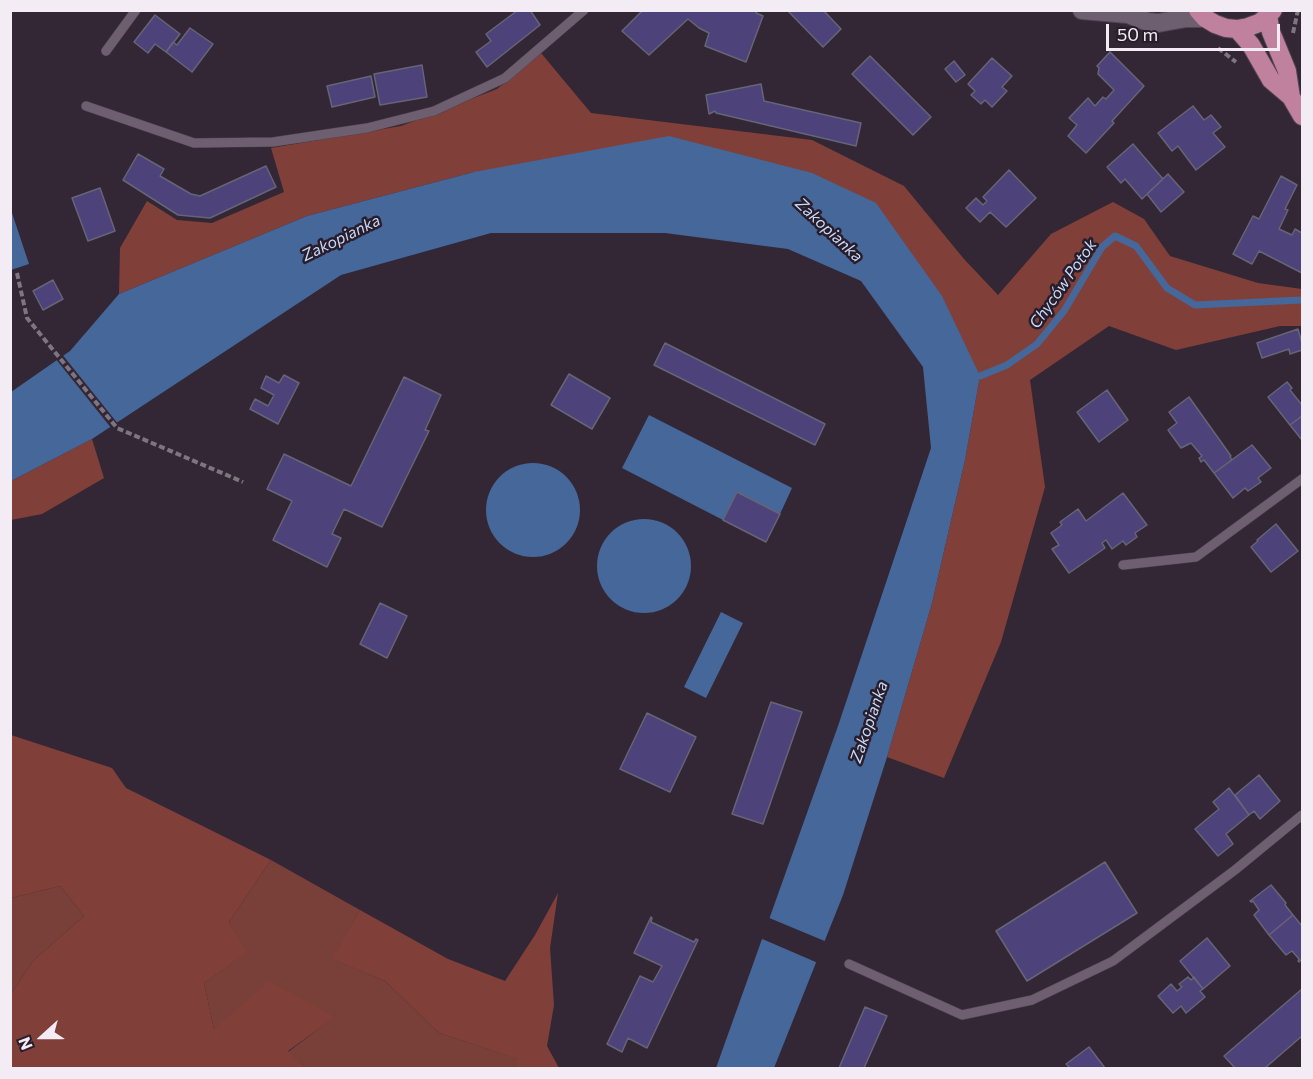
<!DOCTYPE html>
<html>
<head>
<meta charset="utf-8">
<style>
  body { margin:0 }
  #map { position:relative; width:1313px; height:1079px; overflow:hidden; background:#332735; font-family:Commissioner,sans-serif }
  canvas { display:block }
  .frame { position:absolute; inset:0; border:12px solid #f4ecf5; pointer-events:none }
  .north { position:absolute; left:12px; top:1007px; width:60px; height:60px; -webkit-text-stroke:4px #291d2b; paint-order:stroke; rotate:249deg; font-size:16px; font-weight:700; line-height:24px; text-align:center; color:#f4ecf5 }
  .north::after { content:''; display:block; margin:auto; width:21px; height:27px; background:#f4ecf5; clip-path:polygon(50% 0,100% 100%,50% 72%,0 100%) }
  .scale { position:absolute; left:1106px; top:24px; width:174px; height:27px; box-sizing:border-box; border:3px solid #f4ecf5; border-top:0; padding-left:8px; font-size:18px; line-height:21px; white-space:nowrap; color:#f4ecf5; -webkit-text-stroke:4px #291d2b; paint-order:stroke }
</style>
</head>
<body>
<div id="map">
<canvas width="1313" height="1079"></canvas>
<div class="frame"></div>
<div class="north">N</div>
<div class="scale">50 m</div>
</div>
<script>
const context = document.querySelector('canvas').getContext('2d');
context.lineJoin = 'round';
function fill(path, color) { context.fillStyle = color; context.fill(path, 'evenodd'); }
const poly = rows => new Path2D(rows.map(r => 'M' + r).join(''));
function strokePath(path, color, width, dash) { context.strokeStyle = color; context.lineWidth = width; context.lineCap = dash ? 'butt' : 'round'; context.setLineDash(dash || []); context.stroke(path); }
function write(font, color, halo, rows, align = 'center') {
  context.font = font + ' Commissioner,sans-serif'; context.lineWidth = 5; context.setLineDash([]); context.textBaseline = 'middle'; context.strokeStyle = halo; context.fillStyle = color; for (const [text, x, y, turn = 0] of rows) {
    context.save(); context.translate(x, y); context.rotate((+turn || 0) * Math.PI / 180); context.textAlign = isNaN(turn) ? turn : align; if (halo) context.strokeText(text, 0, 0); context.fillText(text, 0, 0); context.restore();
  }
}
fill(poly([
  [271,860,360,910,333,959,385,981,439,1033,519,1059,515,1068,306,1068,288,1052,334,1017,214,1029,204,983,246,953,229,922],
  [60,886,84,916,33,961,11,994,11,898]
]), '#793f39');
fill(poly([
  [541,53,591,113,812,140,904,186,964,259,998,295,1051,234,1113,202,1144,219,1170,256,1258,283,1302,289,1302,326,1280,326,1176,350,1109,326,1030,380,1045,487,1001,642,944,778,887,757,932,603,965,460,980,376,875,203,474,172,307,216,119,294,120,248,147,201,177,220,212,223,284,192,271,148,401,126,497,89],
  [92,439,104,478,42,514,11,520,11,481],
  [11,735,112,768,126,788,271,860,229,922,247,953,204,983,214,1029,269,981,335,1017,288,1051,306,1068,11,1068,11,994,33,961,84,916,60,886,11,898],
  [558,893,550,948,554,1005,547,1046,559,1068,515,1068,518,1059,439,1033,385,981,332,959,360,910,448,959,505,981,535,935]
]), '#804039');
fill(poly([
  [669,136,812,173,876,203,942,296,980,376,965,460,932,603,887,757,843,895,774,1068,716,1068,838,726,931,448,923,367,861,281,788,249,665,233,491,233,341,275,92,439,11,481,11,392,70,351,119,294,307,216,474,172],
  [11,213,12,213,29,264,11,270],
  [649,415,792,488,780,514,737,492,723,520,622,468],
  '486 510a47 47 0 1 1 94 0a47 47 0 1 1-94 0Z',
  '597 566a47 47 0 1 1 94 0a47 47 0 1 1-94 0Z',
  [721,612,743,623,706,698,684,687]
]), '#456799');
fill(poly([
  [61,353,119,425,112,429,55,358],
  [767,917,827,942,818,963,760,938]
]), '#332735');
strokePath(poly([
  [972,376,980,376,1007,365,1037,344,1064,311,1102,247,1115,236,1136,246,1167,288,1195,305,1302,300]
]), '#456799', 7);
const building = poly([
  [518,10,530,10,540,25,487,67,476,52,491,41,486,34,518,10],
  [643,10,757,10,756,13,763,16,746,62,705,46,709,33,699,28,688,19,649,55,622,31,643,10],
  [787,10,823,10,841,29,823,47,787,10],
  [155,15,180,34,166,52,155,44,148,53,134,42,155,15],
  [190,28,213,44,192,72,166,52,173,42,177,45,190,28],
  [1110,52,1144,86,1112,121,1114,123,1086,153,1068,136,1077,125,1069,118,1088,98,1095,106,1103,97,1106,99,1114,90,1098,74,1099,68,1097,66,1110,52],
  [870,56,931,117,913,135,852,74,870,56],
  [992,58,1012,76,1002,87,1007,91,992,107,985,100,981,104,971,95,975,91,968,84,992,58],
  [954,61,965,75,956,82,945,69,954,61],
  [422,65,427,97,380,105,374,74,422,65],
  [371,76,375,97,332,107,327,86,371,76],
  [761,84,764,101,861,123,856,146,716,113,715,111,709,114,706,95,761,84],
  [1193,106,1204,120,1211,115,1221,127,1213,133,1225,147,1196,170,1178,146,1172,151,1158,133,1193,106],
  [1133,144,1163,179,1142,199,1125,179,1121,183,1107,167,1133,144],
  [138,154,164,169,160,176,191,194,200,196,266,166,276,187,210,218,178,215,123,180,138,154],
  [1009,170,1036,198,1006,227,990,212,980,222,966,208,976,198,983,205,987,201,983,197,1009,170],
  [1168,174,1184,192,1161,212,1147,194,1168,174],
  [1281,176,1297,185,1285,209,1288,210,1279,229,1292,235,1295,229,1302,233,1302,273,1259,251,1252,264,1233,254,1253,216,1259,219,1281,176],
  [100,188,115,231,88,241,72,198,100,188],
  [53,280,63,299,43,310,33,291,53,280],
  [1298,329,1302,343,1302,350,1290,354,1289,349,1262,358,1257,343,1298,329],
  [665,343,825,424,815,445,654,365,665,343],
  [569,374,610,398,592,429,551,405,569,374],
  [284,375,299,383,278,424,250,409,255,399,268,406,274,395,261,388,266,376,279,383,284,375],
  [404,377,441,395,425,430,429,431,382,527,344,509,332,534,341,538,327,567,273,540,292,501,267,489,284,454,351,486,404,377],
  [1287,382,1292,388,1290,390,1302,405,1302,416,1290,425,1268,397,1287,382],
  [1107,390,1128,420,1099,442,1077,412,1107,390],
  [1189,397,1231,456,1230,457,1232,460,1214,473,1204,460,1201,462,1199,458,1202,456,1191,443,1181,448,1168,430,1177,423,1169,412,1189,397],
  [1302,416,1302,440,1290,425,1302,416],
  [1252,445,1271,468,1258,478,1261,482,1248,491,1245,488,1233,498,1214,473,1252,445],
  [737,492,780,514,766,542,723,520,737,492],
  [1123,493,1147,525,1135,533,1137,537,1126,545,1123,541,1112,549,1106,540,1102,543,1105,548,1069,573,1052,549,1059,545,1051,533,1062,525,1060,522,1078,509,1086,521,1123,493],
  [1276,524,1298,551,1271,572,1251,547,1258,541,1257,540,1276,524],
  [380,603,407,616,387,658,360,644,380,603],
  [771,702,802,712,763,824,732,814,771,702],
  [647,713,696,737,670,792,620,769,647,713],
  [1259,775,1280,801,1260,819,1254,811,1249,815,1235,795,1259,775],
  [1229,788,1249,815,1226,834,1233,844,1218,856,1195,829,1219,809,1213,802,1229,788],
  [1105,862,1137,913,1027,981,996,931,1105,862],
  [1271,885,1286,903,1285,905,1293,915,1269,935,1254,915,1259,910,1253,901,1251,902,1250,901,1271,885],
  [1293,915,1302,926,1302,959,1299,962,1298,961,1299,959,1292,951,1286,955,1269,935,1293,915],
  [651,917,652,918,651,922,694,942,696,939,698,940,647,1048,628,1038,622,1052,607,1044,640,976,653,982,662,966,634,953,651,917],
  [1207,938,1230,966,1203,989,1180,961,1207,938],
  [1188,977,1191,980,1194,977,1203,989,1200,991,1205,997,1186,1013,1181,1006,1173,1013,1158,996,1171,984,1177,991,1182,987,1179,984,1188,977],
  [1302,989,1302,1036,1265,1068,1235,1068,1224,1056,1302,989],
  [865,1007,887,1016,864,1068,839,1068,865,1007],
  [1089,1047,1105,1068,1070,1068,1066,1064,1089,1047]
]);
fill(building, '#4d4279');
strokePath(building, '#666477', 1.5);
const lane = poly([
  [106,51,136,10],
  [86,106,194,143,273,142,367,128,434,111,505,78,584,10],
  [1123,565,1196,557,1302,479],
  [849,964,962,1015,1032,1000,1113,961,1235,870,1302,815]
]);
const street = poly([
  [1082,10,1128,14,1148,22,1158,23,1186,18,1205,18]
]);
const primary = poly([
  [1198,10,1205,18,1215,24,1226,28,1237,29,1248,27,1259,23,1268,16,1273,10],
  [1268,16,1271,32,1287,71,1291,97],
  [1237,29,1251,45,1271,80,1291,97,1302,116]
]);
strokePath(lane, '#4f4450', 10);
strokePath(street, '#4f4450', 20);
strokePath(primary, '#4f4450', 20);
strokePath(poly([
  [1293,33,1298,10],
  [1218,48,1236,62],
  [17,273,27,318,117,428,243,482]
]), '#7f7581', 4, [6, 3]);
strokePath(lane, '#6d5f6f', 9);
strokePath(street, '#6d5f6f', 18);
strokePath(primary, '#bf819d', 18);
write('italic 16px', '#c6dbf9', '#291d2b', [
  ["Zakopianka",829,230,43],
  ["Zakopianka",341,238,-26],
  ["Chyców Potok",1063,284,-55],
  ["Zakopianka",869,722,-71]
]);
</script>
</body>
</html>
